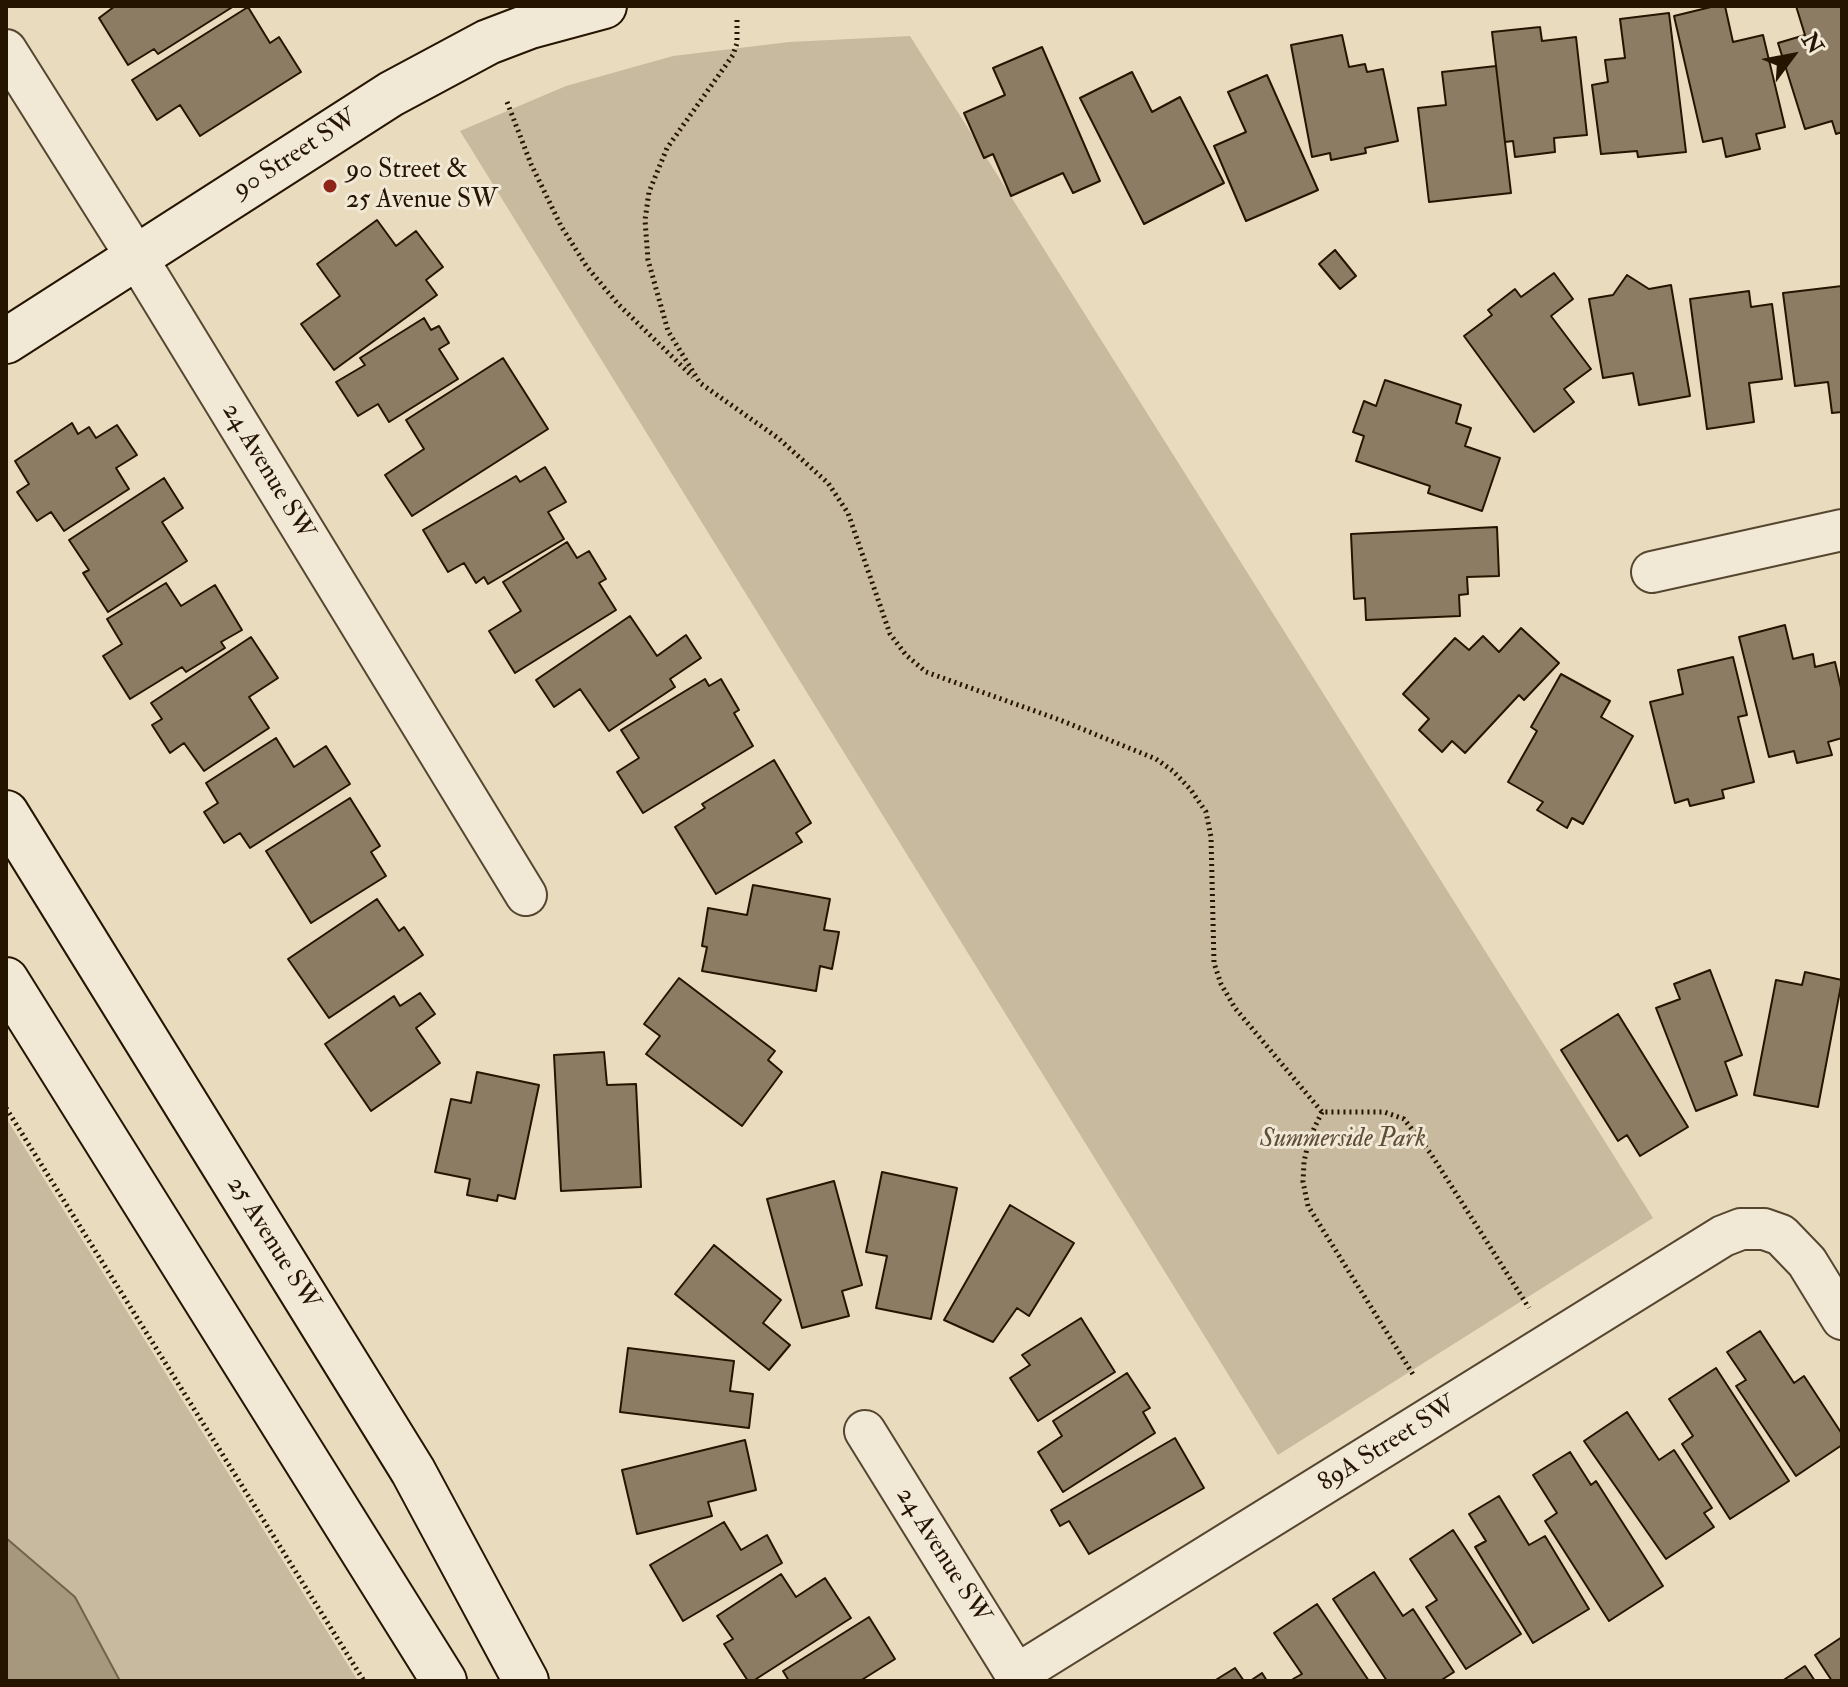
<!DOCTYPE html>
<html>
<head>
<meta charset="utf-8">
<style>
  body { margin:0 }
  #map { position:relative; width:1848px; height:1687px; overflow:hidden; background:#e9dcbe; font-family:"IM FELL Double Pica",serif }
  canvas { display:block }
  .frame { position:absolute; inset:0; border:8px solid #251400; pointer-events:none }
  .north { position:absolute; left:1752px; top:16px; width:80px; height:80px; -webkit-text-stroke:6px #f1e8d5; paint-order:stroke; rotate:58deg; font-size:22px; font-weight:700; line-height:32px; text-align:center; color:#251400 }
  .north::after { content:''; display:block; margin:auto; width:28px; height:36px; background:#251400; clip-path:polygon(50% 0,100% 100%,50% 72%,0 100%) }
</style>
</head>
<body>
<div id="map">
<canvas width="1848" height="1687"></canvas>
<div class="frame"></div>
<div class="north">N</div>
</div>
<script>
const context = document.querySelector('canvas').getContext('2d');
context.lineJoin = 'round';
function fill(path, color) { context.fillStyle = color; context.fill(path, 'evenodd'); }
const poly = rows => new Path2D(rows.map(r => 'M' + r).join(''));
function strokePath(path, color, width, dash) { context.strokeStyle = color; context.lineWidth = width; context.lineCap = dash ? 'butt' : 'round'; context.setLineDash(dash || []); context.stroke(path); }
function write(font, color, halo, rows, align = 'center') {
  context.font = font + ' "IM FELL Double Pica",serif'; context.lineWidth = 6; context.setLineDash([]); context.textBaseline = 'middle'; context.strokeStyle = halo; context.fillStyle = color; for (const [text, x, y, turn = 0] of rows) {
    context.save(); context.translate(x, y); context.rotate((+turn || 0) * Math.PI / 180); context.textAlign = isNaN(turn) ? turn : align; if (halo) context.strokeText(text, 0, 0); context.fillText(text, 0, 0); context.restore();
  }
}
fill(poly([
  [910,36,1653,1218,1278,1455,460,131,566,86,673,56,789,42],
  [6,1118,358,1681,6,1681]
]), '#c8ba9e');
const water = poly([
  [6,1538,75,1597,120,1681,6,1681,6,1538]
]);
fill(water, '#a6987d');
strokePath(water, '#72634b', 2);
const building = poly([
  [115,6,234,6,158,54,154,49,128,65,99,18,115,6],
  [1715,6,1725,6,1733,42,1763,35,1785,127,1756,134,1760,149,1726,157,1722,138,1703,142,1674,16,1715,6],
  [1796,6,1842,6,1842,132,1836,134,1832,121,1805,129,1778,43,1805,35,1796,6],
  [248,7,270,43,279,37,301,72,200,136,180,105,157,120,132,80,248,7],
  [1669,13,1686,152,1638,157,1637,151,1601,154,1592,85,1608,82,1605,60,1625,58,1620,19,1669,13],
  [1540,27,1542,41,1576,37,1587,135,1554,138,1555,152,1515,157,1513,141,1505,142,1492,32,1540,27],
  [1342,35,1349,67,1365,64,1367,72,1383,69,1398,141,1365,148,1366,153,1331,160,1330,153,1312,157,1291,45,1342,35],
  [1042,47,1100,181,1073,193,1063,173,1011,196,993,154,984,158,964,113,1005,95,993,68,1042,47],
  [1496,66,1511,193,1429,202,1418,108,1446,105,1442,72,1496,66],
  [1132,72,1152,112,1180,97,1224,183,1144,224,1080,98,1132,72],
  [1267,75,1318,190,1246,221,1214,146,1246,132,1228,92,1267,75],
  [377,220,396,246,416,231,443,267,426,280,437,295,334,370,301,324,340,296,317,264,377,220],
  [1335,250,1356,276,1340,289,1319,264,1335,250],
  [1554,273,1573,299,1551,316,1591,369,1564,389,1574,402,1534,432,1464,336,1492,315,1488,310,1515,289,1521,297,1554,273],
  [1627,275,1649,289,1671,285,1690,396,1639,405,1633,373,1603,378,1589,299,1613,295,1627,275],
  [1842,286,1842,412,1832,413,1828,382,1795,386,1783,293,1842,286],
  [1749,291,1751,307,1772,304,1782,379,1749,383,1754,422,1707,429,1690,299,1749,291],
  [424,318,431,330,439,326,449,343,439,349,458,379,389,422,378,404,358,416,336,382,365,365,360,358,424,318],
  [503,358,548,429,412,516,385,475,424,449,406,420,503,358],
  [1385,380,1461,405,1456,423,1471,428,1465,446,1500,458,1482,511,1428,493,1430,486,1356,461,1364,436,1353,432,1364,401,1376,406,1385,380],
  [72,423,78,434,89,427,96,438,117,425,137,455,116,468,129,489,64,531,51,512,37,521,17,492,29,484,15,461,72,423],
  [545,467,566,502,548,512,564,539,488,584,484,577,476,583,464,563,448,572,423,530,516,476,520,482,545,467],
  [164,478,183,508,162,522,187,561,108,612,83,573,89,570,69,540,164,478],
  [1497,527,1499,576,1467,577,1468,594,1459,595,1460,616,1366,620,1365,598,1354,599,1351,534,1497,527],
  [567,542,577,558,589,551,606,579,599,583,616,610,515,673,489,631,521,611,503,582,567,542],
  [166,583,181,606,215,585,242,630,221,642,225,648,186,672,182,667,130,699,103,656,122,644,107,619,166,583],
  [630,616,657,656,686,635,701,658,670,679,675,687,609,731,580,689,554,707,536,680,630,616],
  [1785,625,1793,659,1813,654,1815,667,1835,662,1842,692,1842,738,1828,742,1832,755,1797,763,1794,751,1769,757,1739,637,1785,625],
  [1521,628,1559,663,1524,700,1519,695,1465,753,1452,741,1442,752,1419,730,1429,719,1403,694,1455,638,1469,650,1483,636,1499,652,1521,628],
  [251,637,278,678,249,697,269,728,204,771,184,743,170,753,152,725,162,719,151,703,251,637],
  [1733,657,1747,715,1738,717,1754,782,1722,790,1724,798,1690,806,1688,799,1675,803,1650,702,1683,694,1678,670,1733,657],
  [1561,674,1610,701,1601,717,1633,736,1583,824,1572,818,1567,828,1537,810,1543,802,1508,782,1537,731,1531,727,1561,674],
  [705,679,709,686,721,679,739,710,734,713,753,746,643,813,617,772,639,758,621,730,705,679],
  [276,738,294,767,326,746,350,784,250,848,240,833,224,843,204,812,218,803,206,783,276,738],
  [774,760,811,823,796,833,802,842,716,894,675,827,705,808,702,804,774,760],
  [350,798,380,846,371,852,386,876,311,923,266,851,350,798],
  [753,885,830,899,824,930,839,932,832,969,820,966,816,991,702,971,707,947,702,946,708,908,747,915,753,885],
  [377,899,399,931,404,927,423,955,329,1018,288,959,377,899],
  [1710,970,1742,1055,1725,1062,1737,1095,1696,1111,1656,1008,1680,999,1674,984,1710,970],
  [1805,972,1842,980,1818,1107,1754,1095,1776,980,1802,985,1805,972],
  [679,978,775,1051,768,1060,782,1072,742,1126,646,1054,660,1036,644,1024,679,978],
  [420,993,435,1014,416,1028,440,1063,371,1111,325,1044,394,996,400,1006,420,993],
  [1618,1014,1688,1127,1640,1156,1627,1135,1618,1141,1561,1050,1618,1014],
  [604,1052,607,1085,636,1084,641,1187,561,1191,554,1055,604,1052],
  [477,1072,539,1085,515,1199,498,1195,497,1201,467,1195,470,1179,435,1172,451,1099,471,1103,477,1072],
  [882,1172,957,1188,931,1319,876,1308,887,1256,866,1252,882,1172],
  [834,1181,862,1285,842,1291,849,1316,802,1328,767,1199,834,1181],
  [1010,1205,1074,1243,1029,1316,1017,1308,993,1342,944,1320,1010,1205],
  [714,1245,781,1300,763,1323,790,1345,769,1370,675,1294,714,1245],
  [1081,1318,1115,1372,1038,1421,1010,1378,1030,1365,1022,1355,1081,1318],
  [1760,1331,1794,1383,1804,1376,1842,1434,1842,1445,1796,1476,1736,1386,1746,1380,1727,1352,1760,1331],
  [628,1348,734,1361,730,1391,753,1394,749,1428,620,1412,628,1348],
  [1716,1368,1789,1481,1730,1519,1682,1444,1693,1436,1669,1399,1716,1368],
  [1127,1373,1150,1408,1143,1412,1155,1433,1063,1492,1038,1452,1062,1436,1053,1421,1127,1373],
  [1627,1412,1659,1460,1674,1450,1712,1508,1704,1513,1714,1527,1666,1559,1584,1441,1627,1412],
  [1175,1438,1204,1488,1089,1554,1069,1521,1060,1526,1051,1510,1175,1438],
  [745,1440,756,1490,708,1502,712,1516,637,1534,622,1470,745,1440],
  [1570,1452,1591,1485,1596,1481,1663,1586,1609,1621,1545,1521,1557,1513,1533,1475,1570,1452],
  [1499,1496,1529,1545,1545,1536,1589,1609,1533,1643,1475,1547,1486,1541,1469,1514,1499,1496],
  [724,1522,741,1550,767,1535,782,1563,683,1621,650,1565,724,1522],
  [1453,1530,1521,1634,1466,1669,1426,1607,1437,1600,1410,1559,1453,1530],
  [1374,1572,1403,1616,1413,1609,1454,1672,1440,1681,1387,1681,1333,1599,1374,1572],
  [781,1574,796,1597,825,1578,851,1618,753,1681,748,1681,724,1644,733,1639,717,1616,781,1574],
  [1317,1604,1369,1681,1294,1681,1293,1679,1302,1674,1274,1633,1317,1604],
  [869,1617,895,1659,860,1681,789,1681,783,1671,869,1617],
  [1842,1637,1842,1681,1832,1681,1815,1655,1842,1637],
  [1805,1666,1815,1681,1782,1681,1805,1666],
  [1235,1668,1244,1681,1214,1681,1235,1668],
  [1262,1673,1267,1681,1250,1681,1262,1673]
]);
fill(building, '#8b7c63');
strokePath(building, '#251400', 2);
const street = poly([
  [6,50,137,258,526,895],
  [1652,572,1842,530],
  [865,1431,1020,1681],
  [1016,1675,1723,1236,1741,1229,1764,1229,1781,1235,1807,1262,1842,1319]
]);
const secondary = poly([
  [6,341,391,94,488,42,530,26,604,6],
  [6,813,413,1471,526,1681],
  [6,980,444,1681]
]);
strokePath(street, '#564630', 44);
strokePath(secondary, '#251400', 48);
strokePath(poly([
  [737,20,737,43,733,55,667,148,649,192,645,220,648,260,668,331,700,383,778,438,828,483,848,513,890,634,906,655,926,672,1060,720,1156,759,1173,771,1191,790,1206,812,1211,837,1214,963,1221,984,1235,1008,1322,1112,1384,1112,1404,1119,1431,1154,1529,1308],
  [507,102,531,164,561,226,587,267,618,304,693,377],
  [6,1108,364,1681],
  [1322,1112,1309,1139,1304,1162,1303,1182,1308,1206,1414,1376]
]), '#251400', 5, [2, 4]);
strokePath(street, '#f1e8d5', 40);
strokePath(secondary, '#f1e8d5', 44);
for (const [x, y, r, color] of [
  [330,186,8,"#8f2418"]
]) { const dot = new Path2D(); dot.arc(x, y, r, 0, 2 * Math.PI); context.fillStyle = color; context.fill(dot); strokePath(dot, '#f1e8d5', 3); }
write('26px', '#251400', '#f1e8d5', [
  ["90 Street SW",296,155,-33],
  ["24 Avenue SW",267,472,59],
  ["25 Avenue SW",272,1244,58],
  ["89A Street SW",1388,1445,-32],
  ["24 Avenue SW",942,1556,58]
]);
write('26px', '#251400', '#f1e8d5', [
  ["90 Street &",346,171],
  ["25 Avenue SW",346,201]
], 'left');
write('italic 26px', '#5e4e37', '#f1e8d5', [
  ["Summerside Park",1343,1140]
]);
</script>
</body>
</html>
